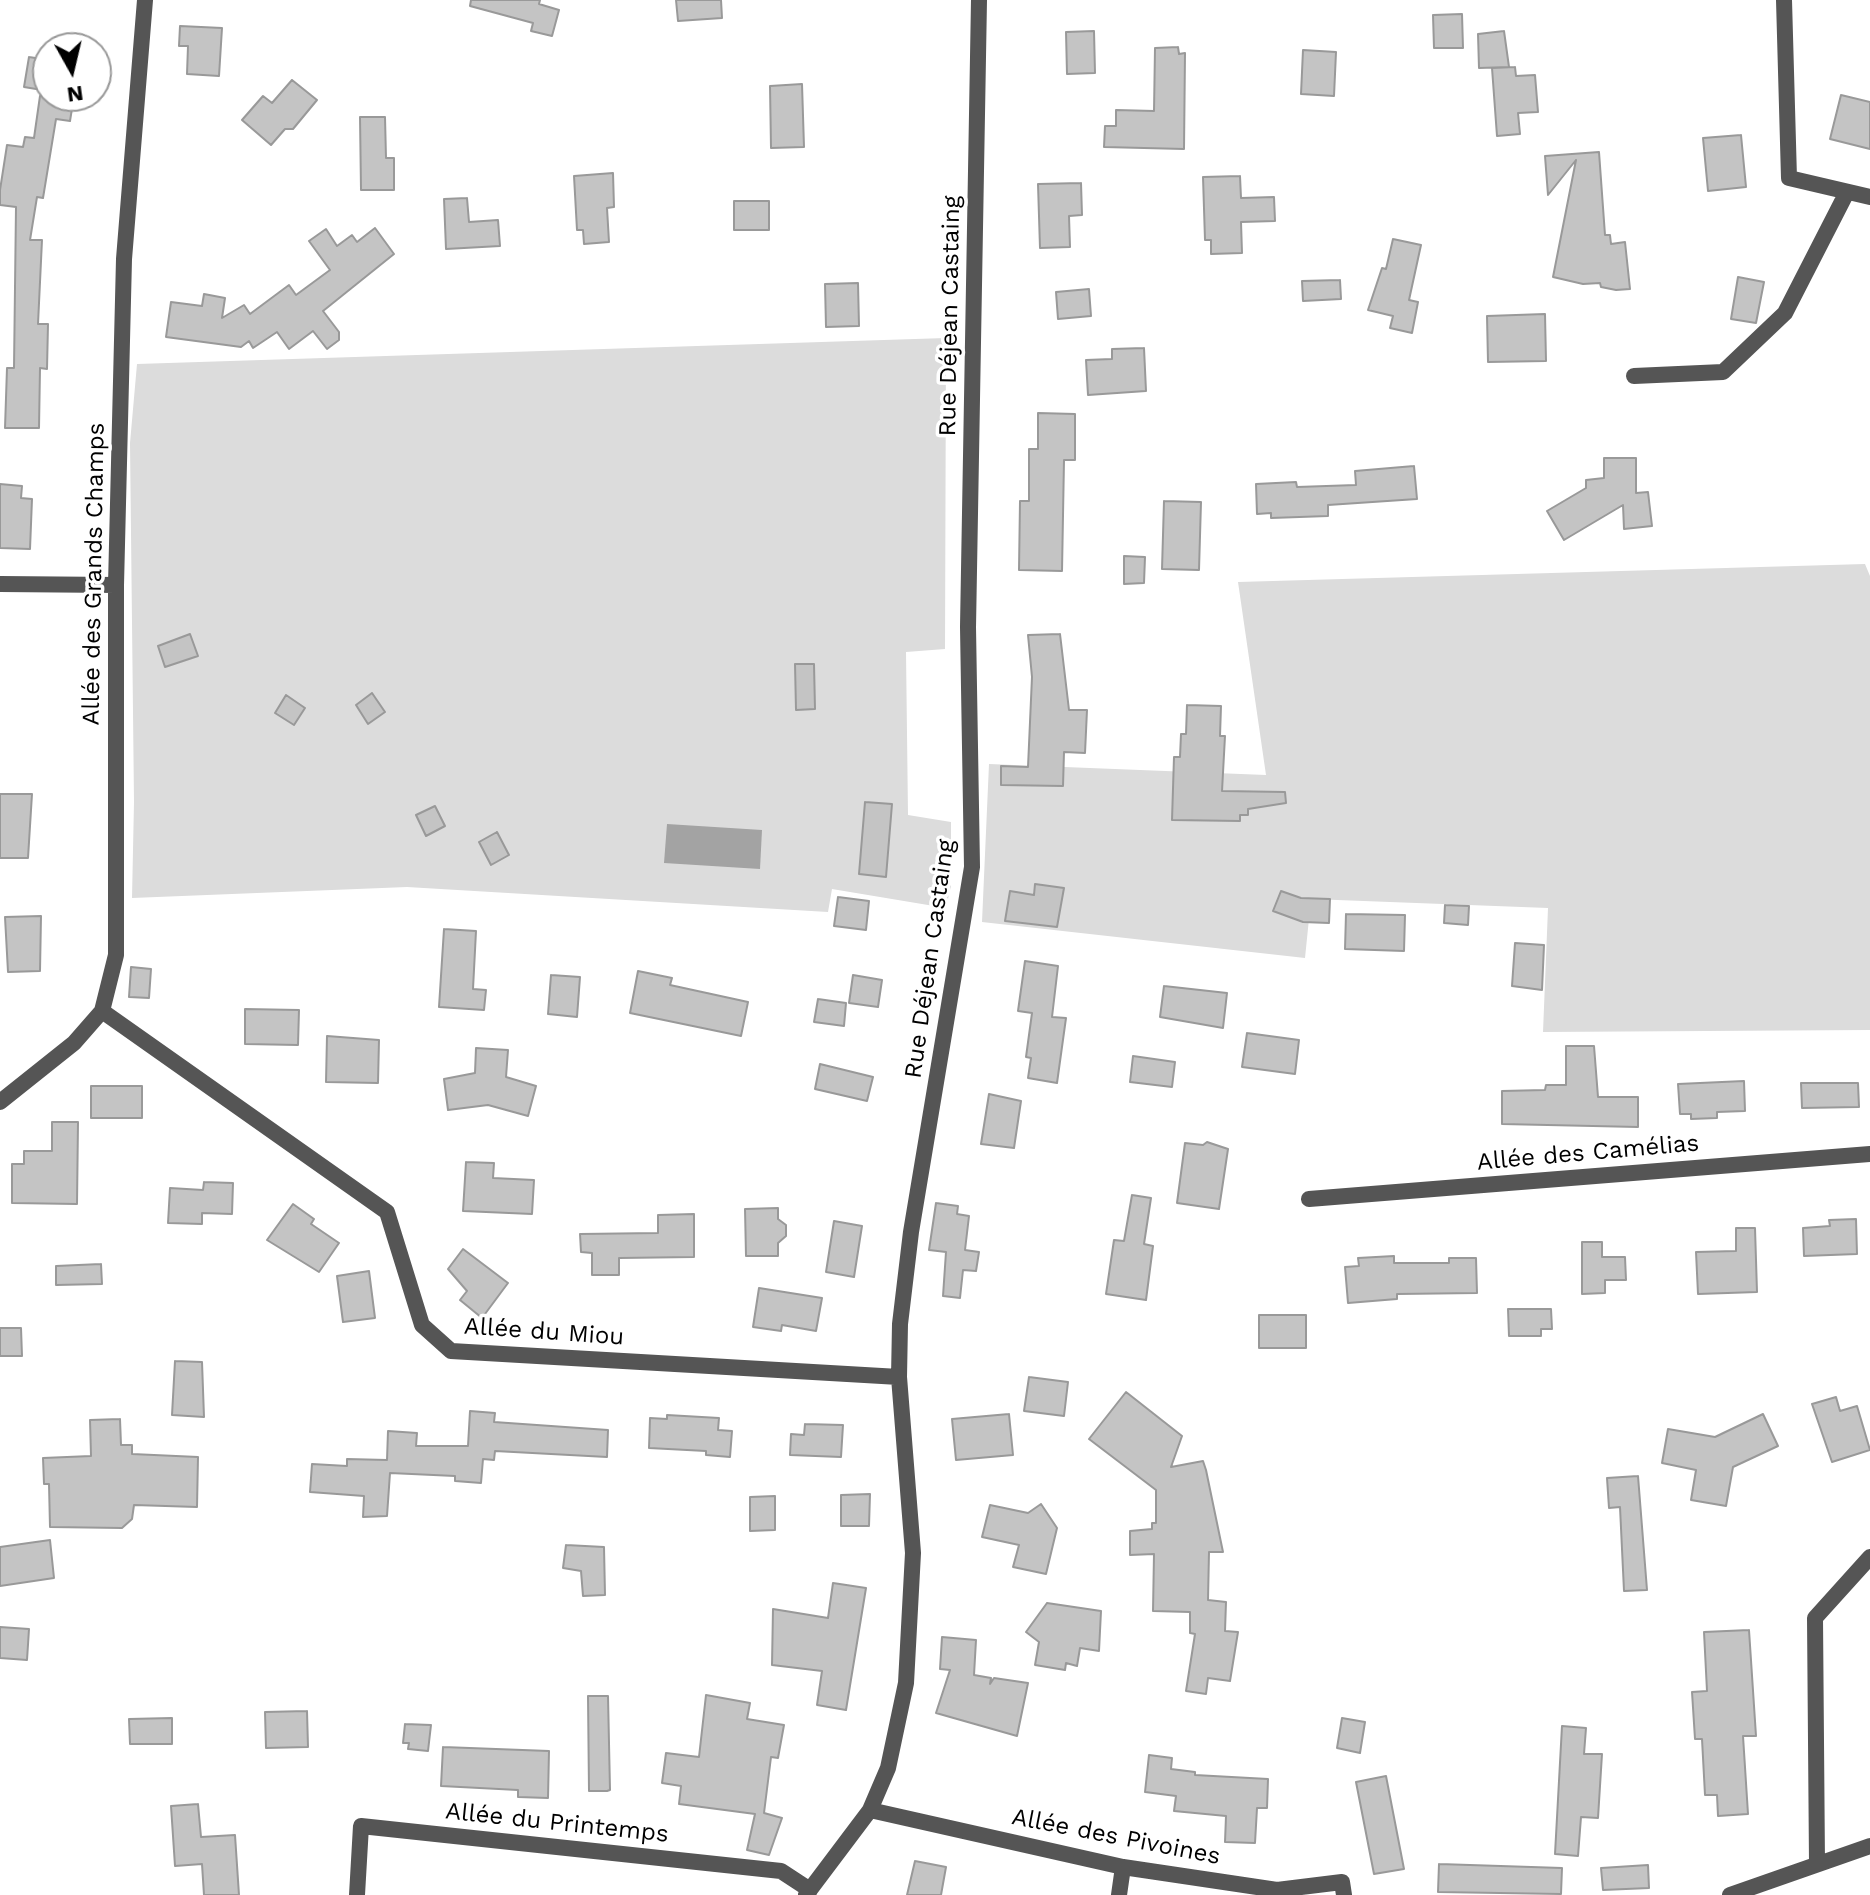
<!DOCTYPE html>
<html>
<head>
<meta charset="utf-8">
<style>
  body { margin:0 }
  #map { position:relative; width:1870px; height:1895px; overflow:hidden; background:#fff; font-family:"Work Sans",sans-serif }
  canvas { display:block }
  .north { position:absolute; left:32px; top:32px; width:80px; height:80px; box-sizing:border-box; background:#fff; border:2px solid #999; border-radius:50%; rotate:172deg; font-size:22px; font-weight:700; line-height:32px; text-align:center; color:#000 }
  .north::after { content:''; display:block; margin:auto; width:28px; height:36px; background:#000; clip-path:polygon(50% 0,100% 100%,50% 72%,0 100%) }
</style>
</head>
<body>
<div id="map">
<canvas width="1870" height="1895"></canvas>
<div class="north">N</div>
</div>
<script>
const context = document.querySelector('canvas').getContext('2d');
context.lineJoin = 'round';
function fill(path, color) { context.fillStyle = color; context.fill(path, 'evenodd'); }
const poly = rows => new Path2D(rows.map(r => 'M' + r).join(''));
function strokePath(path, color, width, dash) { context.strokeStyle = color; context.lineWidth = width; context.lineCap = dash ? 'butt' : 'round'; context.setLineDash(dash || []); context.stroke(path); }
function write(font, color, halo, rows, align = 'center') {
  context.font = font + ' "Work Sans",sans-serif'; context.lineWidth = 7; context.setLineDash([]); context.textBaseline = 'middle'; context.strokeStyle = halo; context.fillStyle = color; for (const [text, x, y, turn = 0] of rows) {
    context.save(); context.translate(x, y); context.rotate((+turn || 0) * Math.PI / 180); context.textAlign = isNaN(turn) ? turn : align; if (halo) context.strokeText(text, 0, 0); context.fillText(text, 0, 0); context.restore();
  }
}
fill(poly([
  [946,338,945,649,906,652,908,815,951,822,951,886,946,908,832,889,828,912,407,887,132,898,134,802,130,443,137,364],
  [1865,564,1870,576,1870,1030,1543,1032,1548,908,1311,899,1305,958,982,922,989,764,1266,775,1238,582]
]), '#dcdcdc');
fill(poly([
  [667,824,762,830,760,869,664,863]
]), '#a3a3a3');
const building = poly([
  [471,0,540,0,539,4,559,10,552,36,531,31,533,23,470,6,471,0],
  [676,0,721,0,722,18,678,21,676,0],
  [1462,14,1463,48,1434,48,1433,15,1462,14],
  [180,26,222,28,219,76,187,74,188,46,179,46,180,26],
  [1094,31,1095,73,1067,74,1066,32,1094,31],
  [1504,31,1509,67,1479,68,1478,34,1504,31],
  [1178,47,1179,54,1185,53,1184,149,1104,147,1105,126,1116,126,1116,110,1154,111,1155,48,1178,47],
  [1303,50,1336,52,1334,96,1301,94,1303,50],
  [29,57,48,60,48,91,24,87,29,57],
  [1515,67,1516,76,1535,75,1538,112,1518,113,1520,134,1497,136,1492,68,1515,67],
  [292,80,317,100,293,129,285,129,271,145,242,120,263,96,272,103,292,80],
  [802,84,804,147,771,148,770,86,802,84],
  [1841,95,1870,102,1870,149,1830,139,1841,95],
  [40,96,74,96,70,121,56,119,43,198,37,197,30,240,42,240,38,324,48,324,47,369,40,368,39,428,5,428,7,368,14,368,16,207,0,205,0,190,7,145,23,147,25,137,34,138,40,96],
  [360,117,385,117,386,158,394,158,394,190,361,190,360,117],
  [1741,135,1746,187,1708,191,1703,138,1741,135],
  [1599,152,1605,235,1610,235,1611,244,1625,242,1630,289,1616,290,1601,287,1600,283,1583,284,1553,277,1576,160,1548,195,1545,156,1599,152],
  [613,173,614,207,607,208,609,242,584,244,583,230,577,230,574,176,613,173],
  [1240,176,1241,198,1274,197,1275,221,1241,222,1242,253,1211,254,1211,240,1205,240,1203,177,1240,176],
  [1081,183,1082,215,1069,216,1070,247,1040,248,1038,184,1081,183],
  [467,198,469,222,498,220,500,246,446,249,444,199,467,198],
  [734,201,769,201,769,230,734,230,734,201],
  [375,228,394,254,323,311,339,332,339,340,327,349,313,331,289,349,277,332,253,348,249,341,241,347,166,337,171,302,202,306,204,294,225,298,222,318,244,305,250,314,289,285,296,295,330,270,309,241,326,229,337,246,352,235,357,242,375,228],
  [1393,239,1421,245,1409,300,1418,302,1412,333,1390,328,1393,316,1368,310,1382,268,1386,269,1393,239],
  [1738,277,1764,282,1756,323,1731,319,1738,277],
  [1340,280,1341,299,1303,301,1302,281,1340,280],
  [858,283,859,326,826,327,825,284,858,283],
  [1089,289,1091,316,1058,319,1056,292,1089,289],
  [1545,314,1546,361,1488,362,1487,316,1545,314],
  [1144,348,1146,391,1088,395,1086,360,1112,359,1112,349,1144,348],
  [1038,413,1075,414,1075,460,1064,460,1062,571,1019,570,1020,501,1029,501,1029,449,1038,449,1038,413],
  [1604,458,1636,458,1636,493,1648,492,1652,526,1624,529,1623,505,1564,540,1547,511,1586,488,1586,480,1604,478,1604,458],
  [1414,466,1417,499,1328,505,1328,516,1271,518,1271,513,1257,514,1256,484,1296,482,1297,487,1356,485,1355,471,1414,466],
  [0,484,22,486,21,498,32,499,30,549,0,548,0,484],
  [1164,501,1201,502,1199,570,1162,569,1164,501],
  [1124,556,1145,557,1144,583,1124,584,1124,556],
  [190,634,198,656,165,667,158,646,190,634],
  [1060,634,1069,710,1087,710,1085,753,1064,752,1063,786,1001,785,1001,766,1028,767,1032,677,1028,635,1060,634],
  [795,664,814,664,815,709,796,710,795,664],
  [372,693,385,712,368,724,356,705,372,693],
  [286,695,305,708,294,725,275,713,286,695],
  [1187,705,1221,706,1220,736,1225,736,1222,791,1285,792,1286,803,1248,809,1248,815,1240,815,1240,821,1172,820,1174,757,1180,757,1181,734,1186,734,1187,705],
  [0,794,32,794,28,858,0,858,0,794],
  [865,802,892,804,886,877,859,874,865,802],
  [435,806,445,826,426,836,416,815,435,806],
  [497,832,509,855,491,865,479,842,497,832],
  [1035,884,1064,888,1057,927,1005,921,1010,891,1034,895,1035,884],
  [1281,891,1301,898,1330,899,1329,923,1303,922,1273,911,1281,891],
  [838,897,869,901,866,930,834,926,838,897],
  [1445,905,1469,906,1468,925,1444,923,1445,905],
  [1346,914,1405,915,1404,951,1345,949,1346,914],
  [41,916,40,971,8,972,5,917,41,916],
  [444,929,476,931,473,989,486,990,484,1010,439,1007,444,929],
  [1515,943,1544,945,1542,990,1512,986,1515,943],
  [1025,961,1058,966,1052,1017,1066,1018,1057,1083,1028,1078,1031,1058,1026,1057,1032,1013,1018,1011,1025,961],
  [131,967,151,969,149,998,129,997,131,967],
  [638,971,672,978,670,985,748,1002,741,1036,630,1013,638,971],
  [551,975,580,977,577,1017,548,1014,551,975],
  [853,975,882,980,878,1007,849,1003,853,975],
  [1164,986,1227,993,1223,1028,1160,1017,1164,986],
  [818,999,846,1003,844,1026,814,1022,818,999],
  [245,1009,299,1010,298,1045,245,1044,245,1009],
  [1247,1033,1299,1040,1295,1074,1242,1067,1247,1033],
  [327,1036,379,1040,378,1083,326,1082,327,1036],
  [1566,1046,1594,1046,1598,1097,1638,1097,1638,1127,1502,1124,1502,1091,1545,1090,1546,1085,1566,1085,1566,1046],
  [476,1048,508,1050,506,1077,536,1086,528,1116,488,1105,448,1110,444,1079,475,1073,476,1048],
  [1133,1056,1175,1062,1172,1087,1130,1082,1133,1056],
  [820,1064,873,1077,867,1101,815,1089,820,1064],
  [1744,1081,1745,1111,1717,1112,1717,1118,1691,1119,1691,1114,1680,1114,1678,1084,1744,1081],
  [1801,1083,1858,1083,1859,1107,1802,1108,1801,1083],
  [91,1086,142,1086,142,1118,91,1118,91,1086],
  [989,1094,1021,1101,1014,1148,981,1144,989,1094],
  [52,1122,78,1122,77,1204,12,1203,12,1164,24,1164,24,1151,52,1151,52,1122],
  [1207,1142,1228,1149,1219,1209,1177,1203,1185,1143,1203,1145,1207,1142],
  [466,1162,494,1163,493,1178,534,1180,532,1214,463,1211,466,1162],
  [204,1182,233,1183,232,1214,202,1213,202,1224,168,1223,170,1188,203,1190,204,1182],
  [1132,1195,1151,1198,1144,1244,1153,1246,1146,1300,1106,1294,1114,1240,1124,1241,1132,1195],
  [936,1203,958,1206,957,1214,969,1216,965,1250,979,1252,976,1271,963,1270,960,1298,943,1296,946,1252,929,1250,936,1203],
  [293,1204,314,1219,311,1224,339,1243,319,1272,267,1240,293,1204],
  [778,1208,778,1219,786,1225,786,1236,778,1243,778,1256,746,1256,745,1209,778,1208],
  [694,1214,694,1257,619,1258,619,1275,592,1275,592,1253,581,1252,580,1234,658,1233,658,1215,694,1214],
  [1856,1219,1857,1254,1804,1256,1803,1228,1830,1226,1829,1220,1856,1219],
  [834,1221,862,1226,854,1277,826,1272,834,1221],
  [1736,1228,1755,1228,1757,1292,1698,1294,1696,1252,1736,1251,1736,1228],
  [1582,1242,1602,1242,1602,1257,1625,1257,1626,1280,1605,1280,1605,1293,1582,1294,1582,1242],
  [463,1249,508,1283,482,1318,460,1300,467,1291,448,1269,463,1249],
  [1394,1256,1394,1263,1449,1263,1449,1258,1476,1258,1477,1293,1397,1294,1397,1299,1348,1303,1345,1267,1359,1266,1358,1258,1394,1256],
  [101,1264,102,1284,56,1285,56,1266,101,1264],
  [369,1271,375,1318,343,1322,337,1276,369,1271],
  [759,1288,822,1298,816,1331,782,1325,781,1331,753,1327,759,1288],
  [1508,1309,1551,1309,1552,1329,1541,1329,1541,1336,1509,1336,1508,1309],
  [1259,1315,1306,1315,1306,1348,1259,1348,1259,1315],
  [0,1328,21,1328,22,1356,0,1356,0,1328],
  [175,1361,202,1362,204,1417,172,1415,175,1361],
  [1029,1377,1068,1382,1064,1416,1024,1411,1029,1377],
  [1126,1392,1182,1436,1171,1467,1203,1461,1206,1470,1223,1552,1209,1552,1208,1600,1226,1602,1225,1631,1238,1632,1230,1681,1208,1678,1206,1694,1186,1691,1195,1634,1190,1633,1190,1612,1153,1611,1154,1554,1130,1555,1130,1531,1152,1529,1152,1523,1156,1523,1156,1490,1089,1439,1126,1392],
  [1836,1397,1840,1411,1857,1406,1870,1450,1832,1462,1812,1404,1836,1397],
  [470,1411,495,1413,494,1422,608,1430,607,1457,495,1451,494,1460,483,1459,481,1483,455,1481,455,1476,390,1473,387,1516,363,1517,364,1496,310,1492,312,1464,347,1466,347,1459,387,1460,388,1431,417,1433,416,1446,468,1446,470,1411],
  [1009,1414,1013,1455,956,1460,952,1419,1009,1414],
  [1763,1414,1778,1446,1733,1467,1726,1506,1691,1500,1696,1470,1662,1463,1668,1429,1715,1437,1763,1414],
  [667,1415,719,1418,718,1430,732,1431,730,1457,706,1455,706,1451,649,1448,650,1418,667,1419,667,1415],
  [120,1419,121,1445,132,1445,132,1454,198,1457,197,1507,134,1505,132,1519,122,1528,50,1527,49,1484,44,1484,43,1458,91,1456,90,1420,120,1419],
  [805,1424,843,1425,841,1457,790,1455,791,1434,804,1435,805,1424],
  [1638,1476,1647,1590,1624,1591,1620,1507,1609,1508,1607,1478,1638,1476],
  [870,1494,869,1526,841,1526,841,1495,870,1494],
  [775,1496,775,1530,750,1531,750,1497,775,1496],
  [1041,1504,1057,1528,1046,1574,1013,1567,1019,1545,982,1537,990,1505,1028,1513,1041,1504],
  [50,1540,54,1578,0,1586,0,1547,50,1540],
  [566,1545,604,1547,605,1595,583,1596,581,1571,563,1568,566,1545],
  [833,1583,866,1588,846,1710,817,1705,822,1671,772,1665,773,1609,828,1618,833,1583],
  [1047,1603,1101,1611,1099,1651,1080,1648,1077,1666,1066,1663,1065,1670,1035,1665,1039,1642,1026,1632,1047,1603],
  [0,1627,29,1629,27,1660,0,1658,0,1627],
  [1749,1630,1756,1736,1743,1736,1748,1814,1718,1816,1717,1795,1705,1795,1702,1739,1695,1739,1692,1692,1707,1691,1704,1632,1749,1630],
  [942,1637,976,1640,974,1675,991,1678,990,1684,994,1678,1028,1683,1017,1736,936,1713,950,1670,940,1669,942,1637],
  [706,1695,750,1703,747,1719,784,1725,778,1758,771,1757,764,1813,782,1818,769,1855,747,1850,755,1814,679,1804,681,1786,662,1783,666,1753,699,1757,706,1695],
  [588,1696,608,1696,610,1790,607,1791,589,1791,588,1696],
  [307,1711,308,1747,266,1748,265,1712,307,1711],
  [172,1718,172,1744,130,1744,129,1719,172,1718],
  [1342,1718,1365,1722,1360,1753,1337,1748,1342,1718],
  [405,1724,431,1725,428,1751,408,1749,409,1743,403,1743,405,1724],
  [1562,1726,1586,1728,1584,1754,1602,1754,1598,1818,1581,1817,1578,1856,1555,1854,1562,1726],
  [443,1747,549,1751,548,1798,518,1797,518,1790,441,1786,443,1747],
  [1149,1755,1172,1758,1171,1769,1195,1772,1195,1775,1268,1779,1267,1808,1257,1808,1255,1843,1225,1842,1226,1816,1174,1811,1176,1796,1145,1792,1149,1755],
  [1386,1776,1404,1869,1374,1874,1356,1782,1386,1776],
  [198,1804,201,1837,235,1835,239,1895,204,1895,202,1864,175,1866,171,1806,198,1804],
  [915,1861,946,1867,941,1895,907,1895,915,1861],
  [1439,1864,1562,1868,1561,1894,1438,1892,1439,1864],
  [1648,1865,1649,1888,1603,1890,1601,1868,1648,1865]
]);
fill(building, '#c4c4c4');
strokePath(building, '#999', 2);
strokePath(poly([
  [1784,0,1789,178,1870,197],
  [1634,376,1723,372,1785,313,1847,192],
  [0,584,116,585],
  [102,1011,387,1212,422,1325,451,1351,899,1377],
  [0,1102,74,1043,102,1011,116,955,116,585,124,259,145,0],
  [1309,1199,1870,1154],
  [870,1810,1123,1867,1277,1890,1342,1882,1344,1895],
  [1817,1864,1815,1618,1870,1557],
  [357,1895,361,1826,781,1871,810,1890],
  [806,1895,870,1810,888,1768,906,1683,913,1553,899,1377,900,1324,911,1232,972,867,968,627,979,0],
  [1119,1895,1123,1867],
  [1730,1895,1870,1846]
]), '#555', 16);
write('24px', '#000', '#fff', [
  ["Rue Déjean Castaing",950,316,-89],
  ["Allée des Grands Champs",94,574,-89],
  ["Rue Déjean Castaing",930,959,-82],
  ["Allée des Camélias",1588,1153,-5],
  ["Allée du Miou",544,1332,4],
  ["Allée du Printemps",557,1823,6],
  ["Allée des Pivoines",1116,1837,11]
]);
</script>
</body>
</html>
